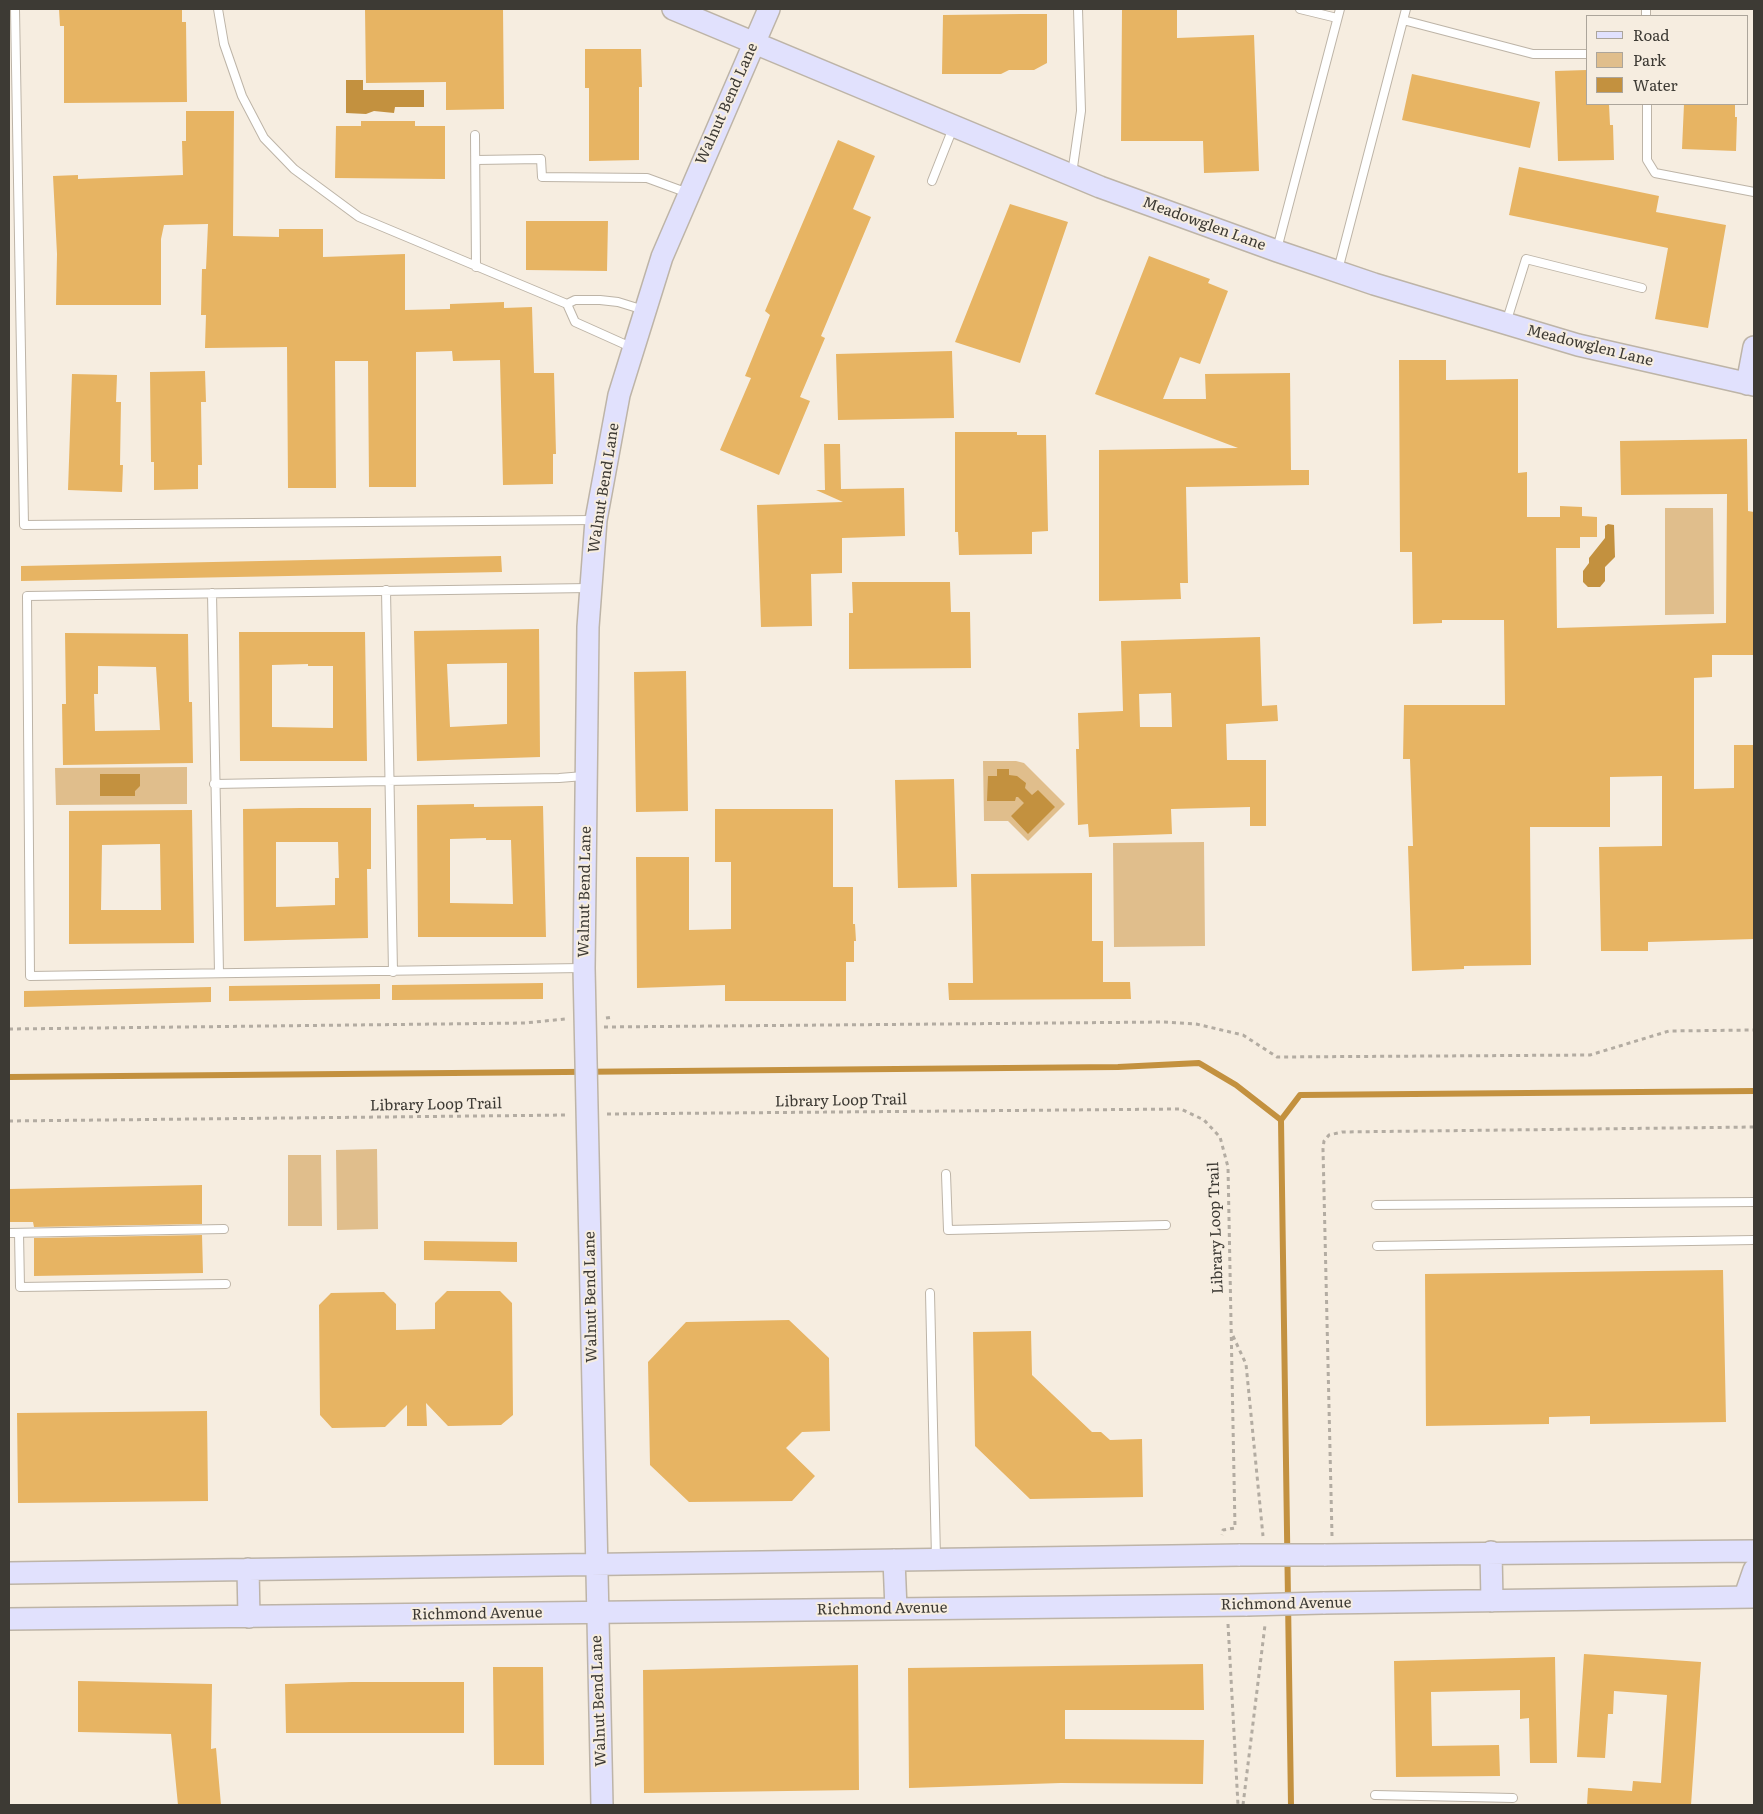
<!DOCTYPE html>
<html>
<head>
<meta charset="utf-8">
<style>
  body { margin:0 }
  #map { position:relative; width:1763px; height:1814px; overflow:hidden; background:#f6ede0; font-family:Literata,serif }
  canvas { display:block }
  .frame { position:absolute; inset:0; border:10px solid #3d3a34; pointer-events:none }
  .legend { position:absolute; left:1586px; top:15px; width:162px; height:90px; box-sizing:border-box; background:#f6ede0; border:1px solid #aca59b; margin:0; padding:6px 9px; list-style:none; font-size:15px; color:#3d3a34 }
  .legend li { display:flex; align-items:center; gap:10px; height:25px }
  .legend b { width:25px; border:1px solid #aca59b }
</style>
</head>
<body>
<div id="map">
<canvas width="1763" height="1814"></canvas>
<div class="frame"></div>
<ul class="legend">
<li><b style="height:6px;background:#e1e1fd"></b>Road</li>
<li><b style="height:14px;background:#e0be8c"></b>Park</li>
<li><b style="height:14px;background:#c3913f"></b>Water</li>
</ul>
</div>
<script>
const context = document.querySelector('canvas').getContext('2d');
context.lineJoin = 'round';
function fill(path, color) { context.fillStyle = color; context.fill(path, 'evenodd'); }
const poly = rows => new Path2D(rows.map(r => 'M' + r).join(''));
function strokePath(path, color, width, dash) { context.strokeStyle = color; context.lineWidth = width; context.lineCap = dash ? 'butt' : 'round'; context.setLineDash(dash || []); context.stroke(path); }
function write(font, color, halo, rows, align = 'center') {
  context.font = font + ' Literata,serif'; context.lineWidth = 4; context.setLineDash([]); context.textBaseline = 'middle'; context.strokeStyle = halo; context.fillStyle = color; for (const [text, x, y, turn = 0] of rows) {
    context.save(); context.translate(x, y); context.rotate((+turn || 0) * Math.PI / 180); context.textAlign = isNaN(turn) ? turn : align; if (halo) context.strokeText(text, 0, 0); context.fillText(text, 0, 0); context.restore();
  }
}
fill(poly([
  [1665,508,1713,508,1714,614,1665,615],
  [983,761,1016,761,1024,763,1065,804,1028,841,1008,821,984,821],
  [187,767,187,804,56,805,55,768],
  [1204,842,1205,946,1114,947,1113,843],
  [377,1149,378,1229,337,1230,336,1150],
  [288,1155,321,1155,322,1226,288,1226]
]), '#e0be8c');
fill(poly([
  [346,80,363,80,363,90,424,90,424,107,395,107,394,113,374,111,366,114,346,113],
  [1608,524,1614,525,1615,557,1605,567,1605,581,1600,587,1588,587,1583,582,1583,571,1589,563,1589,558,1605,538,1605,526],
  [997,769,1009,769,1009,775,1017,776,1026,783,1025,788,1032,795,1038,790,1055,807,1028,834,1011,816,1024,803,1018,797,1016,797,1015,801,987,801,988,776,997,776],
  [100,774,140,774,140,786,135,791,135,796,100,796]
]), '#c3913f');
strokePath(poly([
  [9,1077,1118,1067,1199,1063,1236,1085,1281,1120],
  [1291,1805,1281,1120,1300,1095,1754,1091]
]), '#c3913f', 6);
fill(poly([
  [59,9,182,9,182,22,186,22,187,102,64,103,64,26,60,26],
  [365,9,503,9,504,109,446,110,446,82,366,83],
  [1122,9,1177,9,1177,38,1254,35,1259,171,1204,173,1203,141,1121,141],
  [1021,14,1047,14,1047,63,1034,70,1009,70,1001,74,942,74,943,15],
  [585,49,641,49,642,87,639,87,639,160,589,161,589,88,585,88],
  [1587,70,1587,104,1609,104,1610,125,1613,125,1614,160,1558,161,1555,71],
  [1412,74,1540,102,1530,148,1402,120],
  [1684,104,1735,104,1735,117,1737,117,1736,151,1682,149],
  [186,111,234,111,233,236,279,237,279,229,323,229,323,257,405,254,405,310,450,309,450,304,504,302,504,308,532,307,534,373,554,373,556,454,553,454,553,484,503,485,500,360,453,361,452,351,416,352,416,487,369,487,368,361,335,361,336,488,288,488,287,347,205,348,206,315,201,315,202,269,206,269,208,224,164,225,161,239,161,305,56,305,57,254,53,176,78,175,78,179,183,175,182,141,186,141],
  [361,121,415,121,415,126,445,126,445,179,335,178,336,126,361,126],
  [838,140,875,156,853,209,871,217,821,336,825,338,800,397,810,401,779,475,720,450,751,378,745,376,770,315,765,311],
  [1519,167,1659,196,1656,212,1726,225,1708,328,1655,319,1668,248,1509,215],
  [1010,204,1068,222,1020,363,955,342],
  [526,221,608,221,607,271,526,270],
  [1149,256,1210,279,1208,283,1228,291,1200,364,1180,357,1163,399,1206,399,1205,374,1290,373,1291,470,1309,470,1309,485,1186,487,1188,583,1180,583,1181,599,1099,601,1099,450,1238,448,1095,394],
  [952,351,954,418,838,420,836,354],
  [1399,360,1446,360,1446,380,1518,379,1518,473,1527,472,1527,517,1560,517,1560,506,1582,507,1582,516,1597,517,1597,537,1580,537,1580,548,1556,548,1557,628,1726,623,1727,494,1621,495,1620,441,1747,439,1748,511,1754,512,1754,655,1712,655,1712,677,1694,678,1694,789,1734,788,1734,745,1754,745,1754,939,1648,942,1648,951,1601,951,1599,847,1662,846,1662,776,1610,777,1610,827,1530,827,1531,965,1464,966,1464,969,1412,971,1408,846,1413,846,1410,759,1403,759,1404,705,1505,705,1504,620,1442,620,1442,623,1413,624,1412,552,1400,552],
  [205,371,206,402,201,402,202,465,198,465,198,489,154,490,154,462,151,462,150,372],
  [72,374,117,375,116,402,121,402,120,465,123,465,122,492,68,490],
  [955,432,1017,432,1017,435,1046,435,1048,531,1032,532,1032,554,959,555,958,532,955,532],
  [824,444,840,444,841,489,904,488,905,536,842,538,842,573,811,574,812,626,761,627,757,505,843,502,816,490,825,490],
  [501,556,502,572,21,581,21,566],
  [852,582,950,582,951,612,970,612,971,668,849,669,849,613,853,613],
  [539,629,540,757,417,761,414,631],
  [507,663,507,724,450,727,447,664],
  [239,632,365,632,367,761,240,761],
  [308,664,308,666,333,666,333,728,272,727,272,665],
  [65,633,188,634,189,702,192,702,193,763,63,765,62,704,66,704],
  [98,666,156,667,160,730,95,731,94,694,98,694],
  [1260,637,1262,706,1277,705,1278,721,1226,724,1227,760,1266,760,1266,826,1250,826,1250,807,1171,809,1172,834,1089,837,1088,824,1078,825,1076,749,1079,749,1078,713,1123,711,1121,641],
  [1171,693,1172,727,1140,727,1139,694],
  [686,671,688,811,636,812,634,672],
  [954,779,957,887,898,888,895,780],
  [474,804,474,807,543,806,546,937,418,937,417,805],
  [486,838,486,840,511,840,513,904,450,903,450,839],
  [300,808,371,808,371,869,367,869,368,938,244,941,243,809],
  [276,842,338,842,339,878,335,878,335,905,276,907],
  [715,809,833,809,833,887,853,887,853,924,855,924,856,941,854,941,854,962,846,962,846,1001,725,1001,725,985,637,988,636,857,689,857,689,930,731,929,731,862,715,862],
  [192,810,194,943,69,944,69,811],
  [160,844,161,910,101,910,102,845],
  [1092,873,1092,941,1103,941,1103,982,1130,982,1131,999,949,1000,948,983,973,983,971,874],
  [543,983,543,999,392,1000,392,985],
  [380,984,380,999,229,1001,229,986],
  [211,987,211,1002,24,1007,24,991],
  [202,1185,202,1224,34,1227,33,1222,9,1222,9,1189],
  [202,1235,203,1273,34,1276,34,1238],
  [424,1241,517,1242,517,1262,424,1260],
  [1723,1270,1726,1422,1590,1424,1590,1416,1549,1417,1549,1424,1426,1426,1425,1274],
  [447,1291,500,1291,512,1303,513,1415,501,1425,448,1426,426,1403,427,1426,407,1426,407,1405,385,1427,332,1428,320,1415,319,1305,331,1293,384,1292,396,1304,396,1330,435,1329,435,1303],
  [789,1320,829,1358,830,1431,802,1432,786,1448,815,1476,792,1501,689,1502,650,1465,648,1362,686,1322],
  [1031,1331,1032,1375,1092,1432,1101,1432,1110,1440,1142,1439,1143,1497,1030,1499,975,1446,973,1332],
  [207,1411,208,1501,18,1503,17,1413],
  [1584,1654,1701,1662,1691,1805,1587,1805,1588,1788,1632,1791,1633,1781,1661,1783,1667,1695,1614,1691,1613,1714,1608,1714,1605,1758,1577,1757],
  [1555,1657,1557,1763,1530,1763,1529,1718,1520,1719,1520,1690,1431,1692,1432,1746,1499,1745,1500,1776,1396,1777,1394,1661],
  [1203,1664,1204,1710,1065,1710,1065,1739,1204,1740,1203,1784,1061,1783,909,1788,908,1668],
  [858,1665,859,1790,644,1793,643,1670],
  [493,1667,543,1667,544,1765,494,1765],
  [78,1681,212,1684,211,1749,216,1748,221,1805,178,1805,171,1734,78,1732],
  [352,1682,464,1682,464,1733,286,1733,285,1684]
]), '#e7b463');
const lane = poly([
  [15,9,24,525,595,520],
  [218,9,224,44,242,96,264,138,294,169,359,217,567,304],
  [1300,9,1337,18],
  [1646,9,1646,16],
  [1403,20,1533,54,1587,54],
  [1647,104,1647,160,1655,173,1754,192],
  [475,135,476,267],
  [476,160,541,159,542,177,647,178,688,193],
  [1072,174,1081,111,1078,9],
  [932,181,953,128],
  [1277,249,1340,9],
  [1338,270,1406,9],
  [1506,323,1526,259,1642,288],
  [633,348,575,322,567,304,575,300,600,300,618,302,644,310],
  [386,590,393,972],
  [212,593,219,973],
  [214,784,559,778,584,776],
  [582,968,30,976,27,596,589,588],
  [946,1174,948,1230,1166,1225],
  [1376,1205,1754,1202],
  [9,1233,224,1229],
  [19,1233,20,1287,226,1284],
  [1377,1246,1754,1240],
  [930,1293,936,1558],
  [1375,1795,1513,1798]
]);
const secondary = poly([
  [673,9,1100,187,1277,251,1374,284,1578,345,1754,385],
  [1747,384,1754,347],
  [1491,1552,1492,1601],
  [1324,1555,1754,1551],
  [894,1560,896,1609],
  [248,1569,249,1617],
  [9,1573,1240,1555],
  [1745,1596,1754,1570],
  [1323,1603,1754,1597],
  [9,1619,1247,1605],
  [602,1805,584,968,588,627,596,520,619,395,662,257,769,9]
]);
strokePath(lane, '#bdb4a7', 10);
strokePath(secondary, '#bdb4a7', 24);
strokePath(poly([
  [606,1018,613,1017],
  [604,1027,1164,1022,1196,1024,1243,1035,1277,1057,1590,1055,1669,1031,1754,1030],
  [9,1029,525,1023,565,1019],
  [607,1114,1181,1109,1204,1120,1220,1137,1228,1167,1235,1528,1223,1530,1222,1535],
  [9,1121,568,1115],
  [1233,1336,1246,1364,1263,1536],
  [1332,1536,1323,1149,1324,1141,1329,1135,1342,1132,1754,1127],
  [1228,1624,1238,1805],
  [1243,1805,1265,1625]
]), '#b3aca2', 3, [4, 4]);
strokePath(lane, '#fff', 8);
strokePath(secondary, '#e1e1fd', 21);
const secondaryBridge = poly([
  [1240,1555,1324,1555],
  [1247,1605,1323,1603]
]);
strokePath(secondaryBridge, '#bdb4a7', 24, []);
strokePath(secondaryBridge, '#e1e1fd', 21);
write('15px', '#3d3a34', '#f6ede0', [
  ["Walnut Bend Lane",727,104,-66],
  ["Meadowglen Lane",1204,224,20],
  ["Meadowglen Lane",1590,346,14],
  ["Walnut Bend Lane",604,488,-81],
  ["Walnut Bend Lane",585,892,-89],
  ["Library Loop Trail",841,1101,-1],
  ["Library Loop Trail",436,1105,-1],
  ["Library Loop Trail",1216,1228,-92],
  ["Walnut Bend Lane",591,1297,-91],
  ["Richmond Avenue",1286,1604,-1],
  ["Richmond Avenue",882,1609,-1],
  ["Richmond Avenue",477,1614,-1],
  ["Walnut Bend Lane",599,1701,-92]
]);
</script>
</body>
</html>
